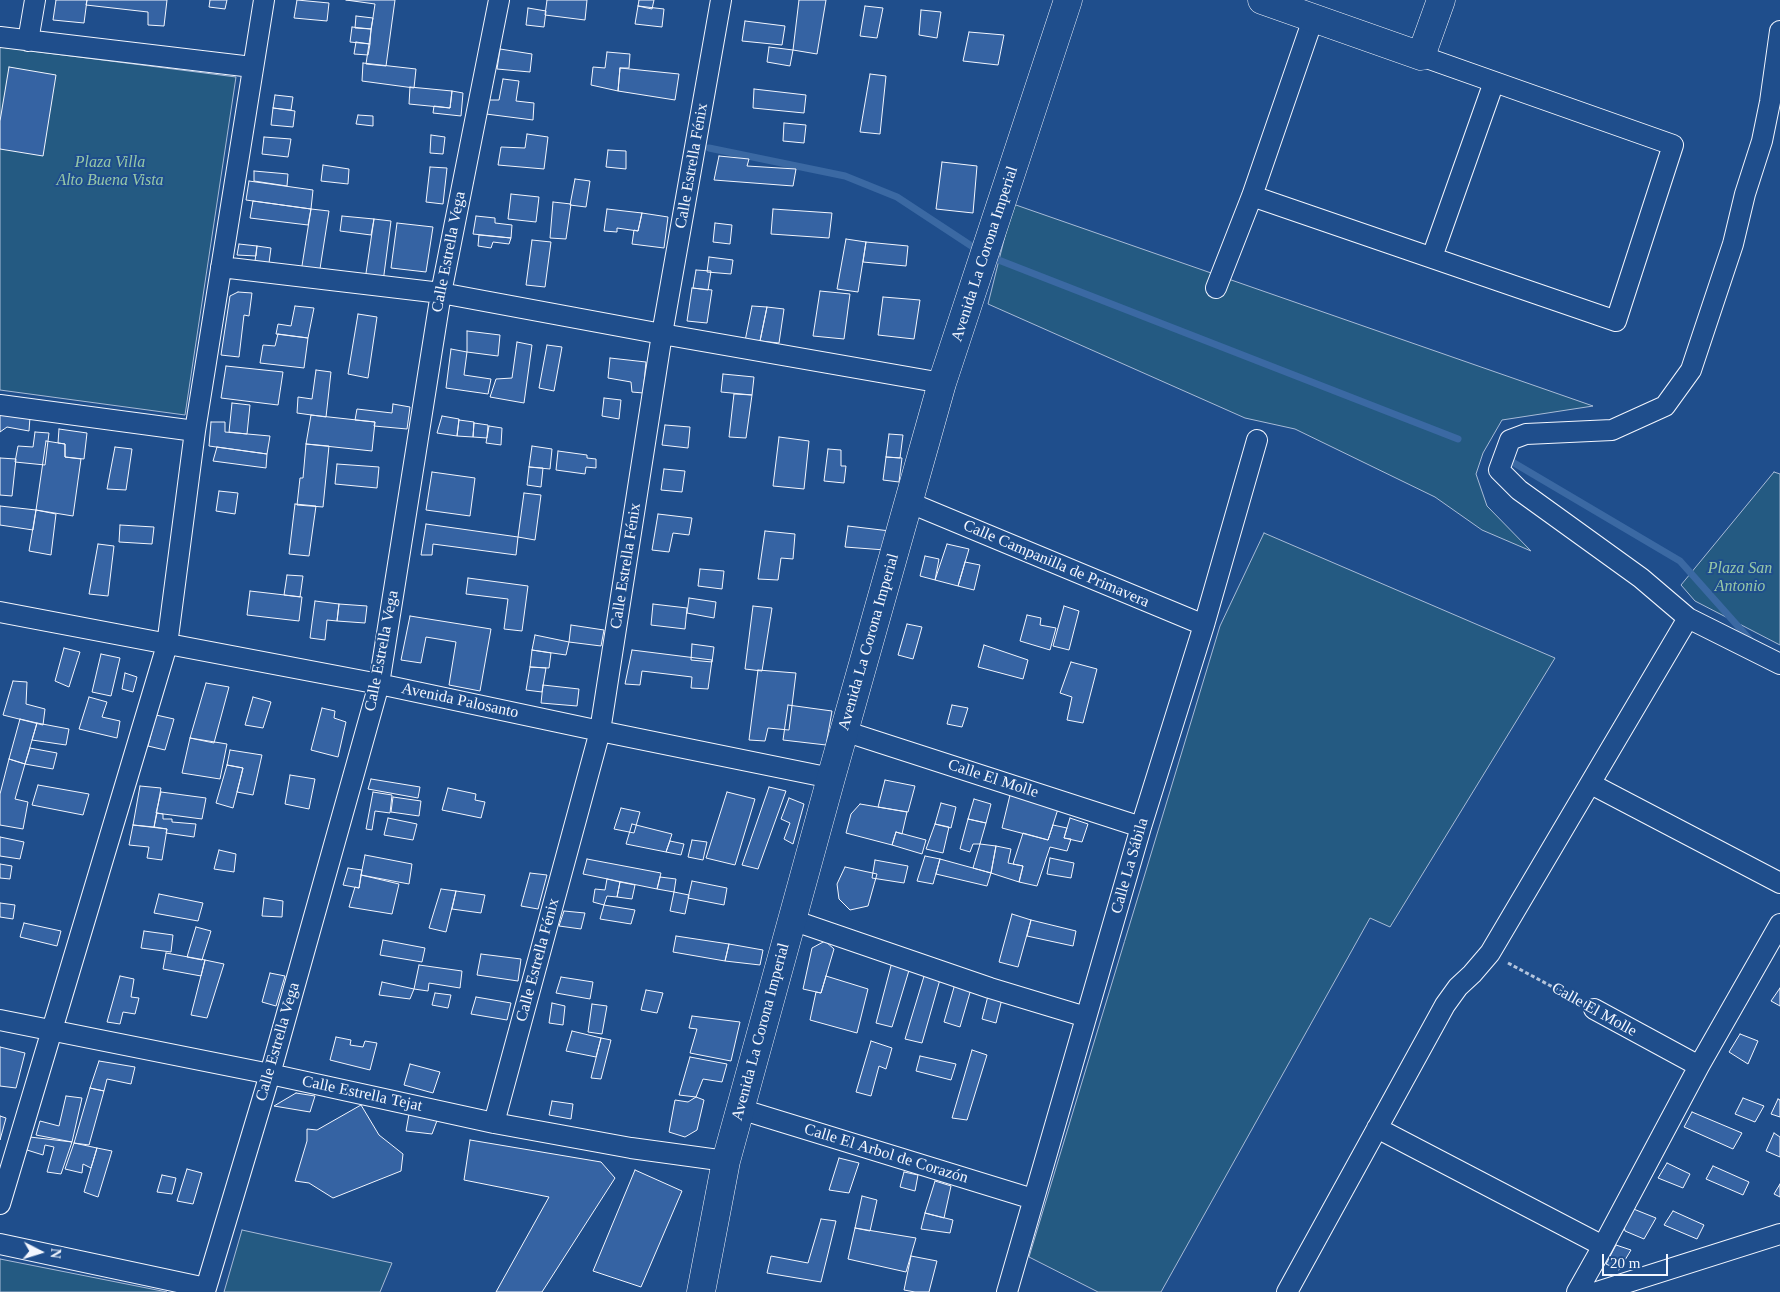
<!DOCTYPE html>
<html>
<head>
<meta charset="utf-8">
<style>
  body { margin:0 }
  #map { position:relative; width:1780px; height:1292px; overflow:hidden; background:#1f4e8c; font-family:Georgia,serif }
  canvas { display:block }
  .north { position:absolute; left:15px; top:1227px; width:50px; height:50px; -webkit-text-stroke:4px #1f4e8c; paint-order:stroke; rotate:95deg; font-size:14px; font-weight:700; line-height:20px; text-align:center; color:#f2f6ff }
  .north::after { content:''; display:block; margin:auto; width:18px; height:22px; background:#f2f6ff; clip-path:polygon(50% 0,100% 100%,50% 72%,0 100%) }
  .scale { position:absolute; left:1602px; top:1254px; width:66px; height:22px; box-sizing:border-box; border:2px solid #f2f6ff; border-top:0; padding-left:6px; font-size:15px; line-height:18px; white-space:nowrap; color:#f2f6ff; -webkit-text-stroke:4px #1f4e8c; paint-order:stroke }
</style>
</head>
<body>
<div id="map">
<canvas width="1780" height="1292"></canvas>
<div class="north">N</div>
<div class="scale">20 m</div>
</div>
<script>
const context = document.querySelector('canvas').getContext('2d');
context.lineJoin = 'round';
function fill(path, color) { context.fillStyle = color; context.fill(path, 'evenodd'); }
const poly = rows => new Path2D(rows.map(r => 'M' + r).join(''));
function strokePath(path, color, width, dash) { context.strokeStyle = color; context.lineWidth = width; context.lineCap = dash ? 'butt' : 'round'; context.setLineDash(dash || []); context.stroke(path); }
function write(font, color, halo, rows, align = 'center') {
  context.font = font + ' Georgia,serif'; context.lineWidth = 4; context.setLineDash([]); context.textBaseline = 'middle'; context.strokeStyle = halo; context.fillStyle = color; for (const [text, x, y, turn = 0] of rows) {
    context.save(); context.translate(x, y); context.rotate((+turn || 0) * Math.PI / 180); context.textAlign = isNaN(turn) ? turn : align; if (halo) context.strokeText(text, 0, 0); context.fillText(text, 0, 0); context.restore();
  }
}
const green = poly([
  [0,47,236,77,185,415,0,390,0,47],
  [1013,204,1593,406,1502,420,1483,453,1476,474,1487,506,1531,551,1482,530,1435,497,1295,429,1245,418,988,304,1013,204],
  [1774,472,1780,474,1780,645,1695,601,1681,585,1774,472],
  [1264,533,1555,658,1390,927,1370,918,1161,1292,1098,1292,1029,1257,1220,626,1264,533],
  [242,1230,392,1263,380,1292,224,1292,242,1230],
  [0,1259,167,1292,0,1292,0,1259]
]);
fill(green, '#245a82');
strokePath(green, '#a8bbd7', 1);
strokePath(poly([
  [709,148,845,176,897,197,973,247],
  [996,259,1458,439],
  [1509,460,1680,561,1752,642]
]), '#3b69a3', 7);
const building = poly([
  [56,0,87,0,84,23,53,20,56,0],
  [87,0,167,0,164,26,148,25,148,12,86,5,87,0],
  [210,0,227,0,225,9,209,7,210,0],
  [297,0,329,3,327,21,294,18,297,0],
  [346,0,395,0,386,66,366,64,375,4,346,0],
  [547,0,587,0,585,20,545,15,547,0],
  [639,0,654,0,652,9,638,6,639,0],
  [799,0,826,0,817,54,793,50,799,0],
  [638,6,664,9,662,27,635,24,638,6],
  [865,6,883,8,877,38,860,36,865,6],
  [528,8,546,11,544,27,526,25,528,8],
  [921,10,941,12,937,38,919,35,921,10],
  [356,16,373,18,371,29,355,28,356,16],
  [745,21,785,26,782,45,742,41,745,21],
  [352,27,371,29,370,44,350,42,352,27],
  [969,32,1004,35,998,65,963,61,969,32],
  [356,42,370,44,368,55,354,54,356,42],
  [769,47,793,50,790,66,767,62,769,47],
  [500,49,532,54,530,72,497,69,500,49],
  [607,52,630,54,629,68,620,68,618,91,591,85,593,67,605,68,607,52],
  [363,63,416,69,414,88,362,81,363,63],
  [9,67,56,75,43,156,0,149,0,121,9,67],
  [620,68,679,74,675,100,618,91,620,68],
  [870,74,886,76,880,134,860,132,870,74],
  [503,79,519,81,516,101,534,103,533,120,486,114,487,100,499,100,503,79],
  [410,87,452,91,450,108,409,104,410,87],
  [754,89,806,95,804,113,753,108,754,89],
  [452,91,463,93,461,116,433,113,434,106,450,108,452,91],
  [275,95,293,97,291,110,273,108,275,95],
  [273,108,295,111,293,127,271,125,273,108],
  [358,115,373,116,373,126,356,124,358,115],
  [784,123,806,125,804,143,783,141,784,123],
  [527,134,548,137,544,169,498,165,501,147,525,148,527,134],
  [431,135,445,137,443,154,430,153,431,135],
  [264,137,291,139,288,157,262,154,264,137],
  [608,150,626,151,626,169,606,167,608,150],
  [719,156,749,159,747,166,796,169,793,186,714,180,719,156],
  [942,162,977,166,973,213,936,209,942,162],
  [323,165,349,169,348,184,321,181,323,165],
  [430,167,447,168,443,204,426,202,430,167],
  [254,171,288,174,287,186,254,181,254,171],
  [575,179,590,181,586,207,570,205,575,179],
  [249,181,313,190,311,209,246,200,249,181],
  [511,194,539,197,536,222,508,219,511,194],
  [253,201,311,209,308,225,250,218,253,201],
  [553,202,571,204,566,239,550,238,553,202],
  [311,209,329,211,319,275,301,272,311,209],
  [607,209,642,213,638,231,617,228,617,232,604,231,607,209],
  [773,209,832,213,829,238,771,234,773,209],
  [642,213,668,217,664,248,632,244,634,230,638,231,642,213],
  [342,216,374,219,371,235,340,231,342,216],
  [476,216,495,218,495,223,512,225,511,238,473,234,476,216],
  [374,219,391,221,383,282,365,280,374,219],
  [397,223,433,227,426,272,391,268,397,223],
  [715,223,732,225,730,244,713,242,715,223],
  [479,235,511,238,509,244,493,242,491,248,478,246,479,235],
  [846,239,866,242,858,292,837,289,846,239],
  [532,240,551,242,545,287,526,285,532,240],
  [866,242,908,246,906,266,863,262,866,242],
  [239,244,257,246,256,256,237,255,239,244],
  [257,246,271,248,269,263,255,261,257,246],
  [709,257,733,260,731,274,707,272,709,257],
  [696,270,711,271,708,290,693,288,696,270],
  [692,288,712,290,707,323,687,321,692,288],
  [820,291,850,294,844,339,813,336,820,291],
  [238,292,252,293,249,316,244,315,239,357,221,355,230,296,238,292],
  [883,297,920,300,914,339,878,335,883,297],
  [295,306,314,308,308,338,276,334,278,324,291,326,295,306],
  [752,306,767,307,760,341,745,341,752,306],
  [767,307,784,309,779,343,760,341,767,307],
  [358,314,377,317,368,378,348,374,358,314],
  [467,331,500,335,498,356,467,352,467,331],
  [278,334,308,338,304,368,260,363,263,345,275,346,278,334],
  [517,342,532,345,524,403,490,397,496,379,512,378,517,342],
  [547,345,562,347,554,391,539,388,547,345],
  [451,349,467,352,464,375,491,379,488,394,446,388,451,349],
  [610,358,646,362,643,393,632,392,631,382,608,378,610,358],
  [226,366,283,372,278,405,221,398,226,366],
  [316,370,331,372,326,417,297,413,298,397,312,399,316,370],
  [723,374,754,377,752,395,721,392,723,374],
  [734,394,752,395,746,438,729,437,734,394],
  [604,398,621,400,619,419,602,416,604,398],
  [232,403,250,405,247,434,229,432,232,403],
  [393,404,410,407,407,429,374,426,375,422,355,420,357,409,392,413,393,404],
  [0,413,30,417,29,431,7,427,0,432,0,413],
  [311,415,375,422,372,451,306,444,311,415],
  [442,416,459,419,457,436,437,433,442,416],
  [459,420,474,422,473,437,457,436,459,420],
  [211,422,225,422,225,432,270,436,267,454,209,446,211,422],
  [474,423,488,425,487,438,473,437,474,423],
  [665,425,690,427,688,448,662,445,665,425],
  [489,426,502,428,501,445,486,443,489,426],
  [59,429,87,433,84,459,65,457,65,444,58,443,59,429],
  [35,432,49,433,45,465,15,462,18,446,33,447,35,432],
  [889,434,903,435,900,458,886,457,889,434],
  [779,437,809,441,804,489,773,486,779,437],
  [46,441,65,444,65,457,81,459,73,516,36,510,46,441],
  [306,444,329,446,323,507,297,505,300,478,303,478,306,444],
  [532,446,552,449,550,469,529,467,532,446],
  [115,447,132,449,126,490,107,489,115,447],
  [217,447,267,454,266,468,213,461,217,447],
  [828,449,841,450,841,466,846,466,844,483,824,481,828,449],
  [558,451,587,455,587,458,596,459,596,468,586,467,585,474,556,470,558,451],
  [886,457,902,458,899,482,883,480,886,457],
  [0,458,16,459,12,496,0,495,0,458],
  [337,464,379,467,377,488,335,484,337,464],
  [529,467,543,468,541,487,527,485,529,467],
  [664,469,685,471,682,492,661,490,664,469],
  [432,472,475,478,470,516,426,510,432,472],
  [219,491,238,493,235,514,216,511,219,491],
  [524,493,541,495,535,540,518,537,524,493],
  [295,504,316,506,309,556,289,554,295,504],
  [0,506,36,510,33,530,0,525,0,506],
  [36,510,56,514,51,555,29,551,36,510],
  [658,514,692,518,689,535,673,533,669,552,652,550,658,514],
  [426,524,518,537,516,555,433,544,432,555,421,555,426,524],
  [120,525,154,527,152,544,119,542,120,525],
  [848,526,890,531,885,550,845,547,848,526],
  [765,531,795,534,793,559,781,558,778,580,758,579,765,531],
  [98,544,114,546,108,596,89,594,98,544],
  [947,544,969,549,958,586,935,580,947,544],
  [925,556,939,559,935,580,920,576,925,556],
  [965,562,980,565,974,590,958,586,965,562],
  [700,569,724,571,722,589,698,586,700,569],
  [287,575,303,576,300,597,284,595,287,575],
  [468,578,528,586,522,631,504,629,508,599,466,594,468,578],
  [250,591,302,597,299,621,247,615,250,591],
  [689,598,716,602,714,618,687,613,689,598],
  [315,601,339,604,337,621,327,620,325,640,310,638,315,601],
  [339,604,367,606,365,623,337,621,339,604],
  [653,604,687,608,685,629,651,625,653,604],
  [753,606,772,608,762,671,745,669,753,606],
  [1064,606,1079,611,1069,650,1053,646,1064,606],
  [1027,615,1041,618,1040,625,1056,628,1050,650,1020,641,1027,615],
  [410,616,491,629,480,691,449,685,456,642,426,637,421,663,401,660,410,616],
  [907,624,922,627,913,659,898,655,907,624],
  [571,625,604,630,601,646,569,642,571,625],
  [535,635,569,642,566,655,532,650,535,635],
  [692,644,714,647,712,662,691,660,692,644],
  [984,645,1028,660,1023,679,978,667,984,645],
  [64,648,80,652,69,687,55,681,64,648],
  [532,650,551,653,549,668,530,667,532,650],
  [632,650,712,660,708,689,691,688,692,677,642,671,640,685,625,684,632,650],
  [101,654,120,658,111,696,92,692,101,654],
  [1071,662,1097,669,1083,723,1067,720,1072,697,1060,693,1071,662],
  [530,667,546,668,542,692,526,690,530,667],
  [758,670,796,673,789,730,768,728,765,741,749,740,758,670],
  [125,673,137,677,133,692,122,689,125,673],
  [13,681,27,682,26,704,45,709,43,725,3,715,13,681],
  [206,683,229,687,214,743,190,738,206,683],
  [543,685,579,689,577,706,541,703,543,685],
  [89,697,107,702,102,717,120,721,117,738,79,729,89,697],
  [253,697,271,702,263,728,245,725,253,697],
  [788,705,832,711,826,745,783,740,788,705],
  [952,705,968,708,962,727,947,724,952,705],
  [322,708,335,711,334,718,346,722,338,757,311,750,322,708],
  [156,715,174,719,165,750,148,746,156,715],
  [20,719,37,723,25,764,9,759,20,719],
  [37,723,69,729,66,745,32,740,37,723],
  [190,738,227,744,220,779,182,773,190,738],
  [30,748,57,753,53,769,25,764,30,748],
  [230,750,262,755,253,795,237,792,243,768,227,765,230,750],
  [9,759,25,764,15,799,28,802,23,829,0,825,0,794,9,759],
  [227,765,243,768,233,808,216,803,227,765],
  [290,775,315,779,309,809,285,804,290,775],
  [371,779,420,787,418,798,368,789,371,779],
  [885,780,915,786,908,812,878,807,885,780],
  [38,785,89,794,83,815,32,805,38,785],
  [140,786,161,788,154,827,133,825,140,786],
  [769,787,786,791,758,869,742,865,769,787],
  [448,788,476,794,475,800,485,802,481,818,442,810,448,788],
  [161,792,206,798,202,819,156,813,161,792],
  [373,792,392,795,390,813,375,811,372,830,366,829,373,792],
  [727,792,755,799,735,865,706,858,727,792],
  [1010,795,1058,809,1048,840,1002,828,1010,795],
  [393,797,421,801,419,816,391,812,393,797],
  [789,798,804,804,793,844,784,839,790,823,781,819,789,798],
  [974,799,991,804,986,823,968,819,974,799],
  [941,803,956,807,951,828,935,824,941,803],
  [860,804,907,812,902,834,896,832,892,845,846,833,851,814,860,804],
  [621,808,640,812,634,833,614,829,621,808],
  [157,813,163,814,163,819,172,819,172,822,196,824,194,837,166,833,167,829,154,827,157,813],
  [388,818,417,824,413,840,384,835,388,818],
  [1070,818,1088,824,1082,842,1064,838,1070,818],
  [968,819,986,823,980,844,973,844,970,852,960,849,968,819],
  [632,824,672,834,666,852,626,844,632,824],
  [935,824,949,827,943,853,926,849,935,824],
  [133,825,167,829,162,860,147,858,149,847,129,845,133,825],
  [1053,825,1067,828,1064,838,1071,839,1067,851,1050,847,1037,886,1019,882,1023,866,1013,864,1023,833,1048,840,1053,825],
  [896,832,926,840,922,854,892,845,896,832],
  [0,837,24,842,20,859,0,856,0,837],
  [692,840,707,842,703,860,688,857,692,840],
  [670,841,684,844,681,855,666,852,670,841],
  [980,844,996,846,991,873,973,868,980,844],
  [996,846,1011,849,1008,863,1023,866,1019,882,991,873,996,846],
  [219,850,236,854,234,872,214,869,219,850],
  [365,855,412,864,409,884,361,875,365,855],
  [925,856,940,859,933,884,917,881,925,856],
  [1050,858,1074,863,1071,878,1047,874,1050,858],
  [587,859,661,873,657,889,583,874,587,859],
  [940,859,991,873,987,886,936,874,940,859],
  [875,860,908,866,904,883,872,878,875,860],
  [0,864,12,866,10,879,0,878,0,864],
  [845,867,877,874,868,906,850,910,839,899,837,884,845,867],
  [348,868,362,870,359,888,343,885,348,868],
  [530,873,547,875,538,909,521,906,530,873],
  [361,875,399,884,392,914,349,907,355,887,359,888,361,875],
  [660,877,676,879,674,892,657,889,660,877],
  [607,879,620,882,617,897,607,896,604,905,593,902,595,889,605,890,607,879],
  [692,881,727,888,724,905,688,898,692,881],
  [620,882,635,885,632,899,617,897,620,882],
  [441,889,456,891,446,932,429,928,441,889],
  [456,891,485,895,481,913,452,909,456,891],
  [674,892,689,895,685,914,670,911,674,892],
  [159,894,203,903,198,921,154,913,159,894],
  [264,898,283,901,282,917,262,916,264,898],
  [0,903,15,905,13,919,0,917,0,903],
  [604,905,635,910,631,924,600,919,604,905],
  [564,911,585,913,581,929,559,926,564,911],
  [1012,914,1031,920,1018,967,999,962,1012,914],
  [1031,920,1076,931,1073,946,1027,936,1031,920],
  [24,923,61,931,57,946,20,937,24,923],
  [196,927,211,931,202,960,187,957,196,927],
  [144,931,173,935,171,952,141,948,144,931],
  [676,936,729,944,725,961,673,952,676,936],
  [383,940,425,948,422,962,380,955,383,940],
  [825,941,834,949,821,993,803,989,812,948,825,941],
  [729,944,763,950,760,965,725,961,729,944],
  [166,953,205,960,201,976,163,969,166,953],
  [481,954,521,959,518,981,477,975,481,954],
  [205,960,224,964,207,1018,191,1015,205,960],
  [892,962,910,967,892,1027,876,1023,892,962],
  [419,965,462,971,460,988,429,983,428,991,414,989,419,965],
  [270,973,285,976,276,1006,262,1002,270,973],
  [925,973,941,976,922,1043,905,1039,925,973],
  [120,976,134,979,131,997,139,998,135,1014,123,1012,120,1024,107,1022,120,976],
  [826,976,868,989,857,1033,810,1020,816,992,821,993,826,976],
  [561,977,593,982,590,999,556,993,561,977],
  [957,977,973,982,960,1027,944,1022,957,977],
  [382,982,414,989,410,999,379,995,382,982],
  [990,988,1004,991,996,1023,982,1019,990,988],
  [1780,988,1780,1006,1771,1001,1780,988],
  [646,990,663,993,657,1013,641,1010,646,990],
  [435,993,451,995,448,1008,432,1005,435,993],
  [476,997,511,1003,507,1020,471,1014,476,997],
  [552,1003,565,1006,563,1025,549,1023,552,1003],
  [592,1004,607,1006,602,1034,588,1032,592,1004],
  [692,1016,740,1022,731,1061,690,1053,697,1029,689,1028,692,1016],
  [572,1031,601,1038,596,1057,566,1051,572,1031],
  [1740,1034,1758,1041,1748,1064,1729,1052,1740,1034],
  [336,1037,351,1040,350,1045,363,1047,365,1041,377,1043,370,1070,330,1060,336,1037],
  [601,1038,611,1040,601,1079,591,1078,601,1038],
  [871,1041,892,1048,886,1069,879,1066,871,1096,856,1092,871,1041],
  [0,1047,25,1053,16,1088,0,1086,0,1047],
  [972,1050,987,1055,967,1120,952,1118,972,1050],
  [920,1056,956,1064,951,1080,916,1071,920,1056],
  [690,1057,727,1064,722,1082,703,1079,696,1097,679,1095,690,1057],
  [99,1061,135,1067,131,1084,107,1079,104,1091,90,1088,99,1061],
  [410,1064,440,1072,433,1093,404,1085,410,1064],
  [90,1088,104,1091,89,1145,74,1143,90,1088],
  [296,1093,315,1096,310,1112,274,1106,296,1093],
  [66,1096,82,1098,72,1142,36,1135,40,1121,59,1126,66,1096],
  [696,1097,704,1100,697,1130,685,1137,669,1132,675,1100,688,1102,696,1097],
  [1743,1098,1764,1106,1755,1122,1735,1114,1743,1098],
  [1778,1099,1780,1100,1780,1117,1771,1114,1778,1099],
  [552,1101,573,1104,571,1119,549,1115,552,1101],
  [361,1105,379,1135,403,1154,401,1171,333,1198,309,1183,295,1181,307,1141,307,1129,317,1130,361,1105],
  [1692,1112,1742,1133,1733,1149,1684,1127,1692,1112],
  [409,1114,438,1118,432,1134,406,1131,409,1114],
  [0,1116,6,1118,0,1140,0,1116],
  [1774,1133,1780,1137,1780,1157,1766,1151,1774,1133],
  [30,1137,72,1142,61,1174,47,1172,54,1147,45,1145,43,1155,27,1150,30,1137],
  [470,1140,601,1162,615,1178,542,1292,496,1292,549,1197,464,1180,470,1140],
  [74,1143,97,1148,91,1168,83,1164,82,1173,65,1169,74,1143],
  [97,1148,112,1151,98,1197,84,1192,97,1148],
  [839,1158,859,1163,849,1193,829,1190,839,1158],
  [1667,1163,1690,1174,1683,1188,1658,1178,1667,1163],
  [1713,1166,1749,1182,1743,1195,1706,1179,1713,1166],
  [187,1169,202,1173,193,1204,177,1201,187,1169],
  [635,1170,682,1191,641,1287,593,1271,635,1170],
  [904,1172,918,1175,915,1191,900,1187,904,1172],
  [162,1175,176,1178,172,1194,157,1192,162,1175],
  [935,1181,951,1186,944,1218,925,1213,935,1181],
  [1780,1184,1780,1197,1774,1194,1780,1184],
  [862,1196,877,1200,870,1231,855,1228,862,1196],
  [1631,1208,1656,1218,1644,1239,1625,1231,1623,1223,1631,1208],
  [1673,1211,1704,1225,1697,1239,1664,1225,1673,1211],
  [925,1213,953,1220,950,1233,921,1229,925,1213],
  [821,1219,836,1221,821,1282,767,1273,771,1256,808,1263,821,1219],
  [855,1228,916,1238,906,1272,848,1259,855,1228],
  [1616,1245,1631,1250,1619,1270,1606,1264,1616,1245],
  [911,1256,937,1261,929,1292,915,1292,904,1290,911,1256]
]);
fill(building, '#3563a3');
strokePath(building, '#f2f6ff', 1);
const street = poly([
  [1780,31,1770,102,1762,141,1745,194,1733,244,1691,370,1665,406,1612,430,1526,434,1510,440,1499,470,1519,490,1641,578,1688,618,1780,664],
  [0,37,252,67],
  [28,41,35,0],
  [1252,196,1616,321,1673,145,1421,56],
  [1432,257,1494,82],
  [221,267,441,293,662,334,942,383],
  [1216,288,1252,196,1313,19],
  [0,405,195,431],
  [908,502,1204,625],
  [0,612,379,684,600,731,831,778],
  [844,731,1141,827],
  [1591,784,1780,883],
  [792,920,990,988,1086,1017],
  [1594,1009,1699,1066],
  [0,1020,270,1074,494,1123,631,1148,726,1161],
  [740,1109,1033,1199],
  [494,1123,600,731,662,334,721,0],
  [1377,1128,1603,1246],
  [0,1204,167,645,195,431,264,0],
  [0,1244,206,1288,270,1074,379,684,441,293,499,0],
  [1007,1292,1141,827,1204,625,1257,440],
  [1287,1292,1445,1005,1458,987,1472,974,1490,953,1688,618],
  [1577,1292,1603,1246,1699,1066,1780,924],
  [1597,1292,1780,1234]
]);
const secondary = poly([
  [1262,0,1421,56,1441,0],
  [701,1292,726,1161,831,778,942,383,1068,0]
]);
strokePath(street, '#f2f6ff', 22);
strokePath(secondary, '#f2f6ff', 29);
strokePath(poly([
  [1508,963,1577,1000]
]), '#b3c4dc', 3, [4, 2.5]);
strokePath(street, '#1f4e8c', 20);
strokePath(secondary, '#1f4e8c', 28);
write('italic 16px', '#97c8a6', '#1f4e8c', [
  ["Plaza Villa",110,163],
  ["Alto Buena Vista",110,181],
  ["Plaza San",1740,569],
  ["Antonio",1740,587]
]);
write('16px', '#f2f6ff', '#1f4e8c', [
  ["Calle Estrella Fénix",692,166,-80],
  ["Calle Estrella Vega",449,252,-79],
  ["Avenida La Corona Imperial",985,254,-72],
  ["Calle Campanilla de Primavera",1056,564,23],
  ["Calle Estrella Fénix",626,566,-81],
  ["Avenida La Corona Imperial",869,642,-74],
  ["Calle Estrella Vega",382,651,-79],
  ["Avenida Palosanto",460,701,12],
  ["Calle El Molle",993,779,18],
  ["Calle La Sábila",1130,866,-74],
  ["Calle Estrella Fénix",538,960,-75],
  ["Calle El Molle",1594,1010,29],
  ["Avenida La Corona Imperial",761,1032,-75],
  ["Calle Estrella Vega",278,1042,-74],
  ["Calle Estrella Tejat",362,1094,12],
  ["Calle El Arbol de Corazón",886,1154,17]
]);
</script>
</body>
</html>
